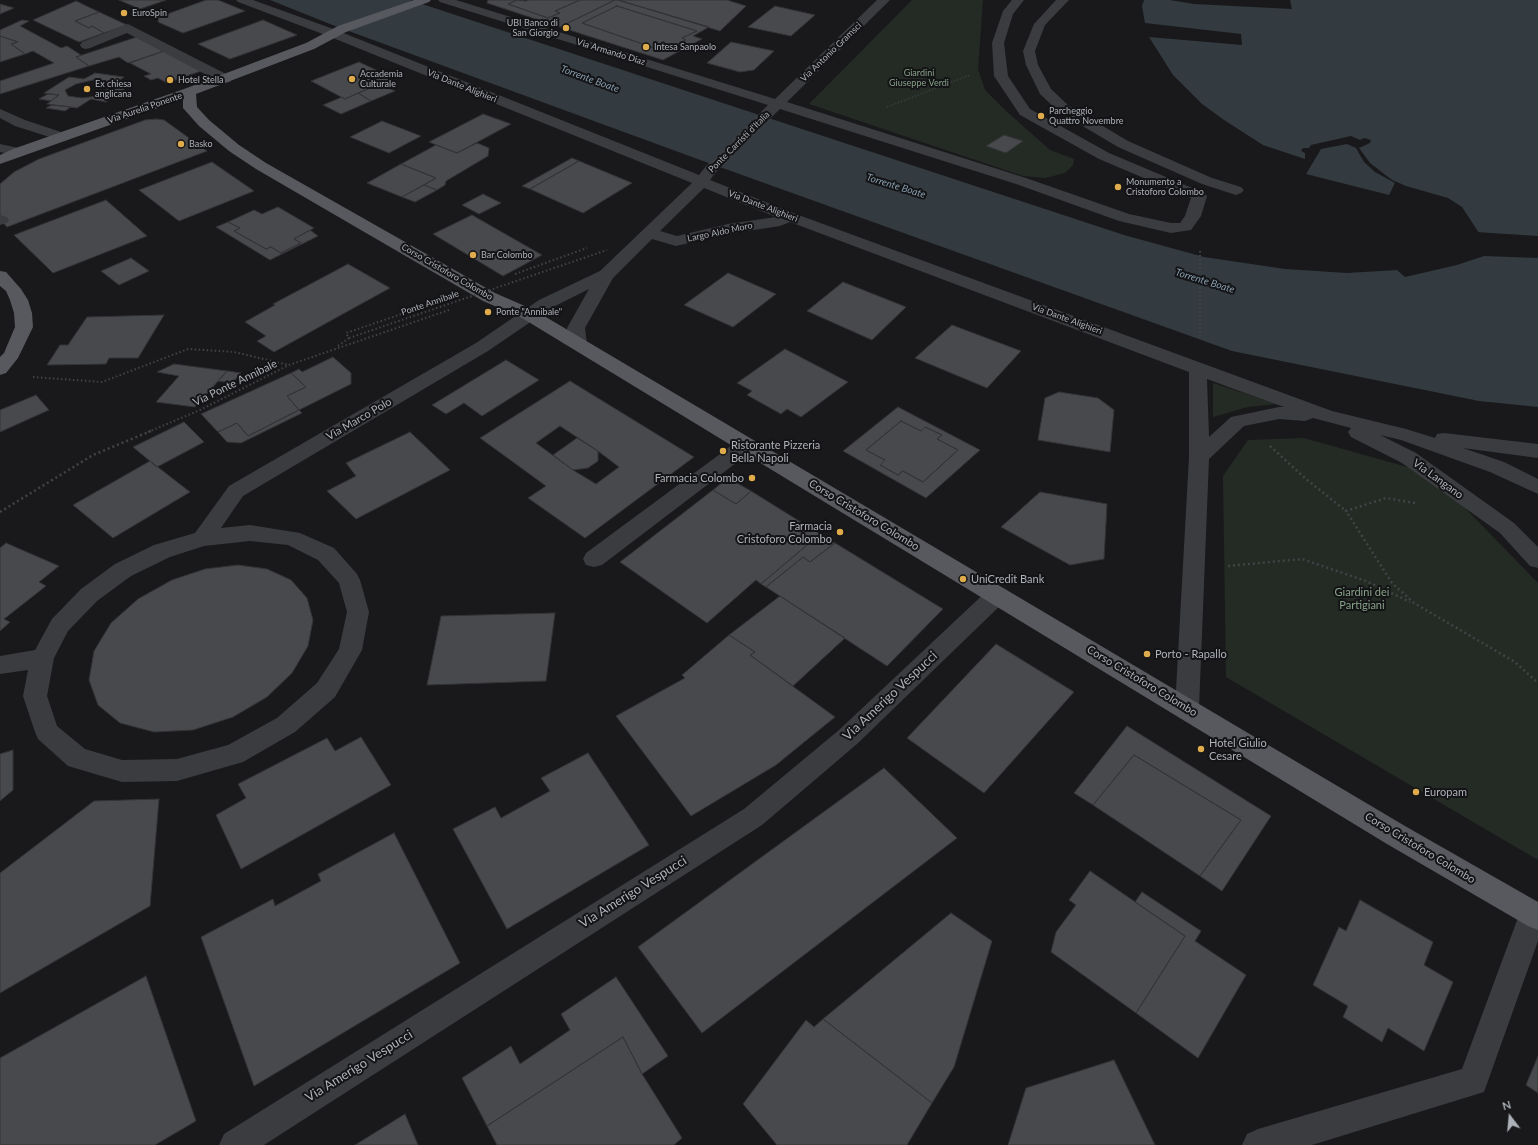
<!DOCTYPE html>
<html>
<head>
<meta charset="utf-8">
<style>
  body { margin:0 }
  #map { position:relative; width:1538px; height:1145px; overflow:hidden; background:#19191b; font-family:Lato,sans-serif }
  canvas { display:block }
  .north { position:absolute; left:1490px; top:1097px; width:40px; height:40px; -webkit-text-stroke:3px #141416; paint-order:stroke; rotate:344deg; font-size:11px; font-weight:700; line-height:16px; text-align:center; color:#adb1b9 }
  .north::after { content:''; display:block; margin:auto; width:14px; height:18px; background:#adb1b9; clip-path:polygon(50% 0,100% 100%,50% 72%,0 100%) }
</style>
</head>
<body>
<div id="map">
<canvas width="1538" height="1145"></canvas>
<div class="north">N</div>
</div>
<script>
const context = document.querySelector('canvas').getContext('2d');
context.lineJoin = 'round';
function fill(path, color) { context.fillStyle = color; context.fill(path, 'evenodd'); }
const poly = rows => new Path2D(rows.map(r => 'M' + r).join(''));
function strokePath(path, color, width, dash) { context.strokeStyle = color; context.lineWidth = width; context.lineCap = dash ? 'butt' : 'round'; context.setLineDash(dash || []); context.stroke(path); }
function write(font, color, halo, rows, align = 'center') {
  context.font = font + ' Lato,sans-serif'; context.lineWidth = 4; context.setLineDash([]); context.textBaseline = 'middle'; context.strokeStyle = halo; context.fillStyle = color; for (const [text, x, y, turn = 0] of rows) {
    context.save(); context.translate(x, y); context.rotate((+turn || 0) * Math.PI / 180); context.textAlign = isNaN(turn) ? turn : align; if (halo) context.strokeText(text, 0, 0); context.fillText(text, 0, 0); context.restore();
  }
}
fill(poly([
  [912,0,983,0,978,69,985,90,1005,110,1050,150,1074,159,1073,165,1065,173,1045,178,1023,176,809,104],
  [1213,383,1277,404,1248,407,1213,417],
  [1304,438,1432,474,1538,583,1538,860,1226,677,1223,476,1248,440]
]), '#242b25');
fill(poly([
  [270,0,410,0,1124,235,1204,257,1285,269,1347,273,1397,270,1405,277,1457,265,1484,256,1538,258,1538,407,1479,401,1232,351,692,157,335,26],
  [1144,0,1170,0,1194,4,1292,9,1290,0,1538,0,1538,237,1479,233,1462,207,1448,198,1406,186,1392,180,1370,163,1359,148,1370,143,1371,140,1364,138,1360,140,1351,136,1311,145,1309,148,1303,148,1301,151,1305,153,1305,159,1263,145,1224,120,1202,104,1173,75,1149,37,1242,45,1241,34,1145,23,1142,6],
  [1347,144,1356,148,1364,162,1375,172,1395,183,1389,195,1306,174,1321,149]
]), '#333a40');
fill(poly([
  [1476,232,1538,236,1538,239,1478,235]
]), '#19191b');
const building = poly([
  [119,0,166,0,140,9,119,0],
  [206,0,218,0,245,11,183,33,158,22,159,17,206,0],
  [488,0,517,0,508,4,548,18,560,13,555,11,580,0,615,0,560,27,487,3,488,0],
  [517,0,526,1,529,0,580,0,555,11,560,13,548,18,508,4,517,0],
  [615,0,618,0,709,27,693,36,702,39,663,60,560,27,615,0],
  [617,6,697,31,682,38,686,40,663,51,582,23,617,6],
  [618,0,727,0,746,6,720,31,618,0],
  [76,1,99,12,75,21,89,28,92,26,104,33,79,42,33,20,76,1],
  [0,4,14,8,0,14,0,4],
  [617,6,697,31,682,38,686,40,663,51,582,23,617,6],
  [775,6,815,15,791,36,748,27,775,6],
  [99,12,127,25,104,33,92,26,89,28,75,21,99,12],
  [22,20,29,21,20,26,61,48,67,46,81,55,76,57,89,66,0,94,0,81,54,63,33,51,25,54,11,44,18,42,0,36,0,30,22,20],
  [263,20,297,35,230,59,198,44,263,20],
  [0,36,18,42,11,44,25,54,0,62,0,36],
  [140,36,164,51,128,63,119,57,89,66,76,57,140,36],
  [731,42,774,51,754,70,740,72,707,63,731,42],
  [164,51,201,71,167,83,158,78,151,80,144,76,151,74,130,63,164,51],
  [359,62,393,78,345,99,311,81,359,62],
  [95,73,124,77,114,84,129,86,106,102,91,99,77,108,47,104,59,95,44,93,69,77,84,79,95,73],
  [93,80,107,82,109,88,98,96,82,98,68,96,65,90,76,84,93,80],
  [379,84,395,91,371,101,358,93,379,84],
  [358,93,371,101,341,114,323,105,342,97,345,99,358,93],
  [48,94,59,95,51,101,39,99,48,94],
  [52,105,71,107,65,111,46,108,52,105],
  [483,114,511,124,457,153,429,142,483,114],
  [156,119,164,120,207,151,7,227,0,219,0,184,14,172,39,159,145,120,156,119],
  [382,121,421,136,389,153,350,137,382,121],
  [1004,135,1023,141,1006,153,986,146,1004,135],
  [477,143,489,148,488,156,446,181,445,185,437,190,424,185,436,178,401,164,436,145,457,153,477,143],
  [572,158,579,161,530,189,522,186,572,158],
  [579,161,632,183,583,213,530,189,579,161],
  [212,162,254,191,179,221,139,190,212,162],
  [401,164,436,178,402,197,367,183,401,164],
  [424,185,437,190,415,202,402,197,424,185],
  [483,194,501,203,479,214,462,205,483,194],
  [106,200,147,236,53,273,14,235,106,200],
  [278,207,314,228,294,239,301,243,281,253,271,247,266,249,234,231,240,228,228,222,254,210,262,214,278,207],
  [472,215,542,255,503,276,433,234,472,215],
  [228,222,240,228,234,231,266,249,271,247,281,253,301,243,294,239,310,230,318,236,270,260,216,227,228,222],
  [131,258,149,271,119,285,101,271,131,258],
  [348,264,390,288,274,352,257,341,266,336,245,322,275,305,273,304,348,264],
  [728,273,776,294,733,327,684,305,728,273],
  [843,282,906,307,872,340,807,311,843,282],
  [164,315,138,358,109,358,106,364,47,365,60,345,68,345,87,317,164,315],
  [952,325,1021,351,987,388,915,358,952,325],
  [785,349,848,382,801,417,787,409,781,414,747,395,752,391,737,383,785,349],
  [333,357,351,373,351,384,299,410,287,396,306,387,291,373,299,369,302,372,333,357],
  [506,360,539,380,482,416,464,403,446,414,432,405,506,360],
  [174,364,227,371,195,407,156,402,179,376,157,372,174,364],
  [227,371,228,371,241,373,232,383,218,381,227,371],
  [291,373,306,387,287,396,299,410,248,436,237,423,218,432,201,414,291,373],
  [570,381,694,457,585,538,528,498,546,486,480,438,570,381],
  [560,426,598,451,619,467,596,484,573,470,536,443,560,426],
  [1059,392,1098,398,1114,410,1110,452,1038,440,1045,398,1059,392],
  [36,395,49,410,0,432,0,410,36,395],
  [898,407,980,450,926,498,843,451,898,407],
  [901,421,921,431,925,427,942,435,937,439,958,450,923,482,903,471,898,475,880,465,885,460,866,450,901,421],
  [299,410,302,413,241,443,227,442,218,432,237,423,248,436,299,410],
  [901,421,921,431,925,427,942,435,937,439,958,450,923,482,903,471,898,475,880,465,885,460,866,450,901,421],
  [184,422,204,442,157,467,133,447,184,422],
  [410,432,450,470,356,519,327,491,356,476,346,463,410,432],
  [577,438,598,451,598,461,588,468,573,470,553,455,577,438],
  [150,461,190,492,113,538,73,505,150,461],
  [728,478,751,491,736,504,713,490,728,478],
  [713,490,736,504,751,491,820,534,761,584,756,580,707,623,620,562,713,490],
  [1040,492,1107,504,1104,559,1070,565,1001,527,1040,492],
  [820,534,835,543,810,562,803,557,766,587,761,584,820,534],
  [6,543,59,566,39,582,46,586,4,619,10,622,0,631,0,548,6,543],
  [835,543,943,609,887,666,766,587,803,557,810,562,835,543],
  [238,565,267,569,291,580,307,598,313,620,308,646,292,673,267,697,233,717,193,730,154,732,120,723,98,705,89,680,94,651,111,623,138,599,172,580,205,569,238,565],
  [780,596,845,638,793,686,750,655,755,652,729,635,780,596],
  [555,613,546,681,427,685,441,616,555,613],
  [729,635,755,652,750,655,835,717,776,765,691,816,616,716,685,678,682,675,729,635],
  [996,644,1074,692,984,793,907,738,996,644],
  [1127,726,1271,816,1222,891,1200,876,1241,820,1134,755,1093,805,1074,793,1127,726],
  [361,737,391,785,241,869,216,815,246,798,238,784,327,738,335,751,361,737],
  [13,750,13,790,0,801,0,754,13,750],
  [588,753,649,845,507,929,453,829,495,807,501,818,550,791,541,778,588,753],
  [1134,755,1241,820,1200,876,1093,805,1134,755],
  [884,768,957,838,702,1033,638,947,884,768],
  [159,799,150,906,0,993,0,873,94,801,159,799],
  [394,833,460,963,254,1086,201,937,273,899,275,906,321,881,318,874,394,833],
  [1090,871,1185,936,1136,1013,1051,952,1056,932,1076,905,1069,900,1090,871],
  [1142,892,1201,931,1195,941,1246,975,1198,1058,1136,1013,1185,936,1135,902,1142,892],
  [1360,900,1433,942,1424,965,1453,982,1424,1051,1388,1028,1382,1042,1343,1017,1348,1006,1313,985,1339,927,1346,931,1360,900],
  [951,913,992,941,954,1067,932,1103,823,1019,951,913],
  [146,976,196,1121,155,1145,0,1145,0,1058,146,976],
  [616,977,668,1056,642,1074,623,1037,487,1126,462,1078,511,1046,520,1064,570,1030,561,1014,616,977],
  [823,1019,932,1103,907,1145,777,1145,743,1104,806,1020,814,1027,823,1019],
  [623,1037,642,1074,682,1138,674,1145,497,1145,487,1126,623,1037],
  [1538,1056,1538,1093,1526,1085,1538,1056],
  [1114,1060,1155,1145,1008,1145,1026,1088,1114,1060],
  [405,1114,418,1145,355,1145,405,1114]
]);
fill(building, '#48494d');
strokePath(building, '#343437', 1);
strokePath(poly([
  [887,107,970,75]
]), '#414347', 1.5, [1, 2]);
strokePath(poly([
  [1200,251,1200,338],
  [515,274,587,248],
  [338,346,349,338,346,333,437,302],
  [33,377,102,382,188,349,234,352,289,365],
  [148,432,200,410,289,365,449,310]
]), '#414347', 2, [1.5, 2.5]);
strokePath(poly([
  [1270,446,1306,479,1346,511],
  [1415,503,1386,498,1346,511,1392,583,1414,603,1515,662,1538,683],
  [0,512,93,455,151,431],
  [1228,566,1302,559,1366,581,1410,602]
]), '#414347', 2.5, [2, 3]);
fill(poly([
  [236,0,253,0,336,30,699,175,706,166,768,105,440,2,438,0,456,0,775,99,877,0,890,0,787,102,1026,178,1129,214,1171,223,1180,223,1185,216,1191,198,1099,159,1020,115,994,76,992,43,1003,11,1012,0,1024,0,1013,14,1004,43,1008,76,1030,109,1109,153,1204,193,1207,196,1201,216,1191,230,1171,233,1119,221,1016,184,780,109,716,172,710,180,796,214,1332,411,1406,429,1435,438,1437,434,1444,433,1538,444,1538,458,1463,448,1504,462,1538,479,1538,494,1490,472,1401,440,1380,435,1416,453,1514,523,1538,547,1538,568,1530,566,1500,533,1402,463,1351,437,1348,432,1351,428,1313,418,1305,421,1279,419,1244,426,1209,459,1199,708,1196,715,1187,718,1178,715,1175,708,1189,457,1189,372,790,222,780,226,728,234,676,246,652,239,613,278,585,328,587,344,584,348,578,349,572,348,569,344,567,328,589,289,551,308,488,351,243,496,221,528,250,525,300,533,334,548,357,574,360,580,369,612,362,650,335,697,295,732,243,762,177,781,122,782,68,766,38,739,35,732,23,696,28,670,0,674,0,656,35,650,52,619,81,589,115,564,154,545,195,533,229,486,476,343,539,300,600,271,692,183,328,36,238,2,236,0],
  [704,188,776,217,728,224,677,236,660,231,704,188],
  [1207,379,1234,389,1284,407,1279,407,1231,417,1209,437,1207,379],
  [250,541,288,545,318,560,339,583,347,612,339,649,317,683,277,718,228,745,177,759,122,760,85,749,57,726,47,696,54,658,68,631,97,601,131,576,170,557,204,546,250,541],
  [1056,0,1069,0,1045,25,1035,51,1038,65,1051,89,1069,106,1128,141,1212,178,1241,187,1244,190,1241,193,1236,195,1202,184,1118,147,1059,112,1040,94,1026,65,1023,51,1034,24,1056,0],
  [128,24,230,76,232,79,230,82,225,83,220,82,127,33,90,48,86,49,82,48,80,45,82,42,128,24],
  [0,109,25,120,67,134,69,137,67,140,62,141,15,126,0,118,0,109],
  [0,144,23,149,25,152,23,155,18,156,0,152,0,144],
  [0,215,7,217,9,220,7,223,0,225,0,215],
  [746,438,753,440,756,445,753,450,602,565,594,567,586,565,583,559,586,553,739,440,746,438],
  [997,587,1005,589,1008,595,1005,601,857,744,762,825,264,1145,219,1145,224,1134,744,809,839,730,989,589,997,587],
  [1533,902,1538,904,1538,941,1484,1092,1312,1145,1242,1145,1247,1134,1258,1129,1462,1069,1519,915,1523,906,1533,902]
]), '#3b3c40');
fill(poly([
  [414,0,431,0,429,2,346,32,314,49,196,94,197,107,209,120,239,145,266,163,495,293,534,310,1405,826,1538,902,1538,930,1528,926,1387,844,522,318,483,301,256,169,229,151,199,126,183,108,183,99,0,164,0,155,13,149,184,89,306,43,338,26,414,0],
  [0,271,6,272,21,289,28,300,32,313,33,327,18,358,6,373,0,375,0,357,4,353,15,327,14,313,10,300,6,291,0,286,0,271]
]), '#57595e');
strokePath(poly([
  [349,338,607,250]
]), '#414347', 2, [1.5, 2.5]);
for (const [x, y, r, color] of [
  [124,13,4,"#dfac4d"],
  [566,28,4,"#dfac4d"],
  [646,47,4,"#dfac4d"],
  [352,79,4,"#dfac4d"],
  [170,80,4,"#dfac4d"],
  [87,89,4,"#dfac4d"],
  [1041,116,4,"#dfac4d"],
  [181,144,4,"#dfac4d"],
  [1118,187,4,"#dfac4d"],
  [473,255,4,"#dfac4d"],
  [488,312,4,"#dfac4d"],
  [723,451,4,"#dfac4d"],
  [752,478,4,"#dfac4d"],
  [840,532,4,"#dfac4d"],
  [963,579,4,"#dfac4d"],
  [1147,654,4,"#dfac4d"],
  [1201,749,4,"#dfac4d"],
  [1416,792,4,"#dfac4d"]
]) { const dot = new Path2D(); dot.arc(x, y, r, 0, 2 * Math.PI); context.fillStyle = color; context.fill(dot); strokePath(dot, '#141416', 1.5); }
write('9px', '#adb1b9', '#141416', [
  ["EuroSpin",132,13],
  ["UBI Banco di",558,23,"right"],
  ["San Giorgio",558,33,"right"],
  ["Intesa Sanpaolo",654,47],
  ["Accademia",360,74],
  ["Culturale",360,84],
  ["Hotel Stella",178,80],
  ["Ex chiesa",95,84],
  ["anglicana",95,94],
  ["Parcheggio",1049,111],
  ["Quattro Novembre",1049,121],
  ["Basko",189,144],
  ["Monumento a",1126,182],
  ["Cristoforo Colombo",1126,192],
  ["Bar Colombo",481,255],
  ["Ponte \"Annibale\"",496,312]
], 'left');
write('9px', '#adb1b9', '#141416', [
  ["Via Armando Diaz",611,52,17],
  ["Via Antonio Gramsci",831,52,-44],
  ["Via Dante Alighieri",462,86,22],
  ["Via Aurelia Ponente",145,108,-19],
  ["Ponte Carristi d'Italia",739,142,-45],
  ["Via Dante Alighieri",763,206,21],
  ["Largo Aldo Moro",720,232,-12],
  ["Corso Cristoforo Colombo",447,272,30],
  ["Ponte Annibale",430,303,-19],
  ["Via Dante Alighieri",1067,319,20]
]);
write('9px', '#86a288', '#141416', [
  ["Giardini",919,73],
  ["Giuseppe Verdi",919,83]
]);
write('italic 10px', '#889eb0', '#141416', [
  ["Torrente Boate",590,79,20],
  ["Torrente Boate",896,186,17],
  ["Torrente Boate",1205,281,17]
]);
write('11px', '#adb1b9', '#141416', [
  ["Via Ponte Annibale",235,383,-26],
  ["Via Marco Polo",359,419,-30],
  ["Via Langano",1438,479,36],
  ["Corso Cristoforo Colombo",864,515,31],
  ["Corso Cristoforo Colombo",1142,681,31],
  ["Corso Cristoforo Colombo",1420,848,31]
]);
write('11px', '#adb1b9', '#141416', [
  ["Ristorante Pizzeria",731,445],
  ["Bella Napoli",731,458],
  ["Farmacia Colombo",744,478,"right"],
  ["Farmacia",832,526,"right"],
  ["Cristoforo Colombo",832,539,"right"],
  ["UniCredit Bank",971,579],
  ["Porto - Rapallo",1155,654],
  ["Hotel Giulio",1209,743],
  ["Cesare",1209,756],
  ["Europam",1424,792]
], 'left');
write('11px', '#86a288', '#141416', [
  ["Giardini dei",1362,592],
  ["Partigiani",1362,605]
]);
write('13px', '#adb1b9', '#141416', [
  ["Via Amerigo Vespucci",890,696,-43],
  ["Via Amerigo Vespucci",633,892,-32],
  ["Via Amerigo Vespucci",359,1066,-32]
]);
</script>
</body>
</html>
